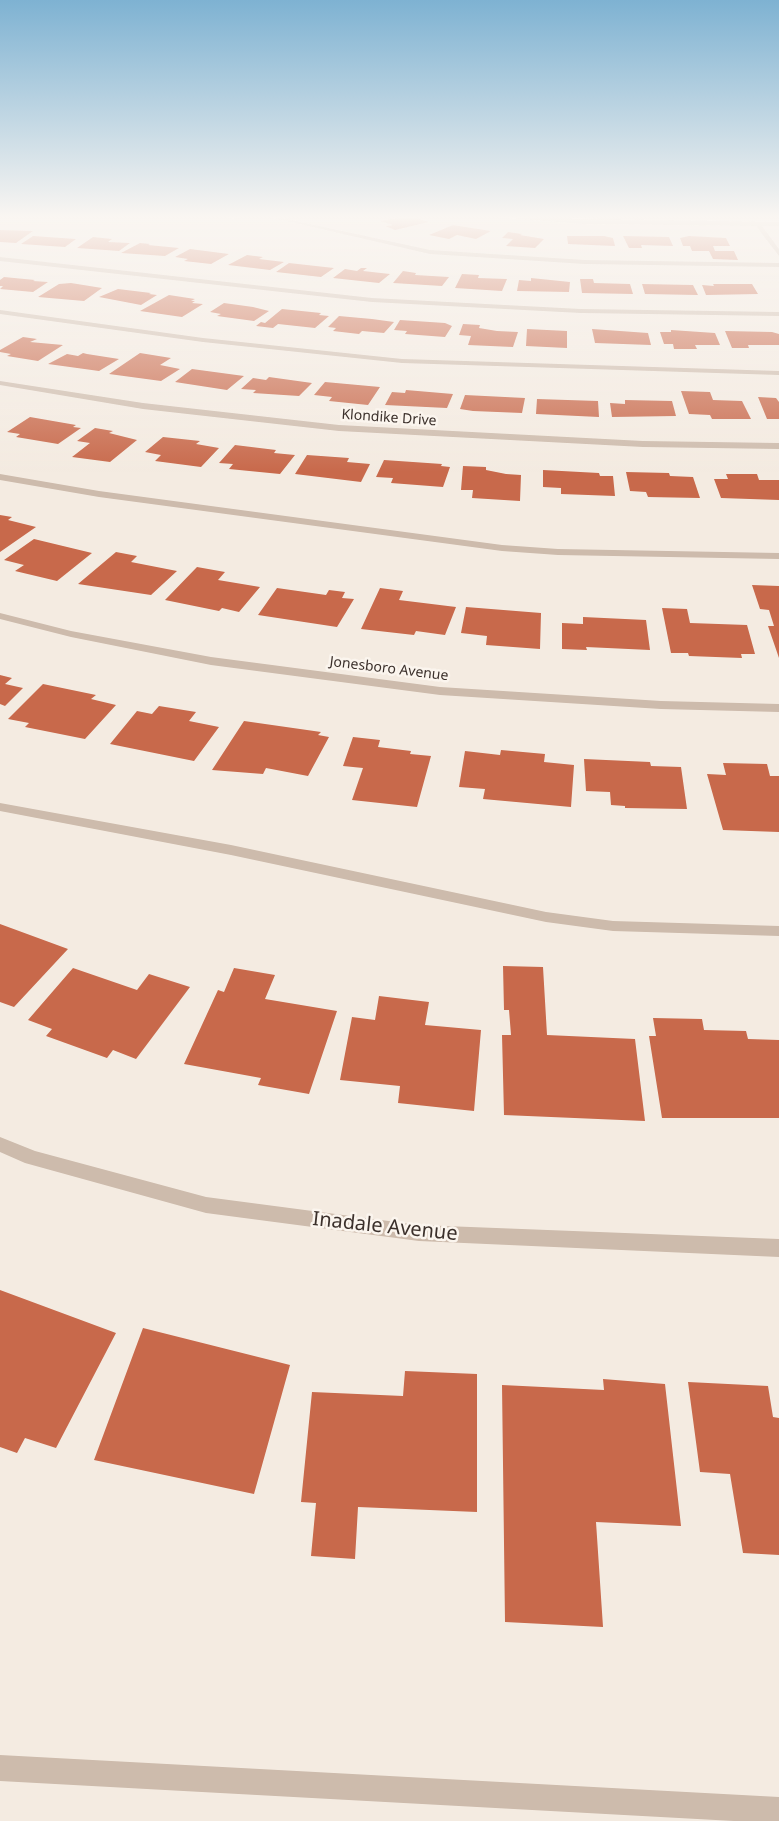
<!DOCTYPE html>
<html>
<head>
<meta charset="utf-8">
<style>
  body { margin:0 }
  canvas { display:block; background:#f4ebe1 }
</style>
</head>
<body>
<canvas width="779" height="1821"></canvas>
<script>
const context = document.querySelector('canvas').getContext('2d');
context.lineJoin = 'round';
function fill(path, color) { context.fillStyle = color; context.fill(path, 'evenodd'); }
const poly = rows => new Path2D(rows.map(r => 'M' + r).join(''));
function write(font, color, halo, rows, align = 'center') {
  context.font = font + ' "Noto Sans",sans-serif'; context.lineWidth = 5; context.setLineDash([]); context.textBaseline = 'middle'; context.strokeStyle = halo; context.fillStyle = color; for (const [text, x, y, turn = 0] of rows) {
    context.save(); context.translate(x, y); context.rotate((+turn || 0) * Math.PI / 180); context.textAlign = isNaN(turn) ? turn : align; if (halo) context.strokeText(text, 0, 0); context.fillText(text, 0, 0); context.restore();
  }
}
fill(poly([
  [402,217,412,217,429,222,395,230,385,226,393,225,380,221],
  [453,225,491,231,476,239,457,235,449,239,429,235],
  [0,230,33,231,16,243,0,242],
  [508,232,522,234,520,235,544,239,535,248,506,246,513,239,502,238],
  [33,236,76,239,65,247,21,244],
  [567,236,604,236,613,238,615,246,568,244],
  [623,236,669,237,673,246,641,245,642,248,629,248],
  [689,236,726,238,730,246,713,246,715,251,734,251,738,260,713,259,709,251,692,251,690,246,683,246,680,238],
  [93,237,112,239,108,242,130,243,119,251,77,248],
  [140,243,150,244,148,245,179,248,165,256,121,253],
  [190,249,229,254,211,264,184,261,188,259,175,257],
  [247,255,263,257,259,259,284,262,270,270,228,265],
  [289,263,334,268,321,277,276,272],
  [361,268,367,268,363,271,390,274,379,283,333,278,345,269,357,271],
  [403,271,416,273,415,275,449,277,442,286,393,283],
  [462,274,479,275,478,278,507,279,502,291,455,288],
  [4,277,35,280,33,281,48,282,33,292,0,289,3,286,0,286,0,280],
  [531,278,570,282,569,292,517,291,519,280,531,281],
  [580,279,593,279,594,283,630,284,633,294,582,293],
  [71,283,102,288,84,301,38,297,59,284],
  [642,284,693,285,698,295,645,294],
  [713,284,752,284,758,294,706,295,702,285,714,286],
  [118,289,151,293,149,294,157,295,141,305,99,297],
  [169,295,195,299,191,301,195,301,192,303,203,304,182,317,140,311],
  [224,303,253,307,269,311,254,321,217,316,221,314,210,312],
  [282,309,321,313,319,315,329,316,315,328,278,324,273,328,256,326,261,322,265,323],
  [339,316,372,319,394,322,384,333,362,331,359,334,333,331,336,328,328,327],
  [400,320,445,323,452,326,445,337,405,334,407,331,394,330],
  [463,324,480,325,479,328,497,331,518,332,513,347,468,345,471,336,459,335],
  [527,329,567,331,567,348,526,346],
  [592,329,648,333,651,345,595,343],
  [671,330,715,333,720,345,695,345,697,349,674,349,673,344,664,344,660,332,671,332],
  [725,331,772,332,779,334,779,345,748,345,749,348,732,348],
  [23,337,37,339,30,342,63,345,38,361,7,356,11,354,0,352,0,350],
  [83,353,87,354,119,359,99,371,48,364,67,354,78,356],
  [140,353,171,358,160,365,180,369,161,381,109,374],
  [192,369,244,376,227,390,175,382],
  [269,377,312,383,299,396,253,393,256,390,241,389,253,378,266,380],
  [325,382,380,387,368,405,329,401,332,397,314,395],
  [406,390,453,394,447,408,385,405,392,392,405,393],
  [681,391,710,392,713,400,742,401,751,419,712,419,710,415,689,414],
  [465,395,525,398,522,413,473,411,460,409],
  [758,397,776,398,779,402,779,419,767,419],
  [537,399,598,401,599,417,536,414],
  [625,400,672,401,676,416,612,417,610,403,625,404],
  [30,417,76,425,73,427,81,428,58,444,16,437,20,434,7,432],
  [95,428,113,431,109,433,137,440,110,462,72,457,90,443,77,441],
  [163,437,200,441,196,444,219,448,201,467,155,461,161,455,145,452],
  [235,445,276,450,274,453,295,455,280,474,229,469,233,464,219,463],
  [307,455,349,458,347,462,370,464,361,482,295,474],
  [384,460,442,464,441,466,450,467,443,487,391,483,393,478,376,477],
  [463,466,486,467,486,470,506,474,521,475,520,501,472,498,473,490,461,490],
  [543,470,599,473,600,476,613,476,615,496,561,494,561,488,543,487],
  [626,472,669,473,670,476,693,477,700,498,648,497,646,492,630,491],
  [726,474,757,474,759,480,779,480,779,500,721,498,714,479,728,479],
  [0,515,12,517,8,520,36,527,0,552],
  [34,539,92,553,57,581,15,571,24,565,4,560],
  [116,552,137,556,131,562,177,571,151,595,78,584],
  [197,567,225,572,218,580,260,587,239,612,222,608,219,611,165,600],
  [752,585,779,586,779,658,768,626,774,626,769,610,760,609],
  [277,588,326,595,329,590,345,592,342,598,354,599,337,627,258,615],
  [380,588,403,591,399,600,456,607,445,635,416,631,414,635,361,629],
  [466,607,541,613,540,649,486,645,487,636,461,633],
  [662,608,687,609,690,623,747,625,755,654,741,654,742,658,689,656,688,653,671,653],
  [583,617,646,620,650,650,586,647,587,650,562,649,562,623,583,624],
  [0,675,12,678,5,684,23,688,5,706,0,704],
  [43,684,96,695,91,699,116,705,85,739,25,727,29,723,8,719],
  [159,706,196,712,189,721,219,727,194,761,110,744,137,711,152,714],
  [244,721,321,732,318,735,329,737,308,776,266,768,263,774,212,770],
  [353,737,380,740,378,747,411,751,410,754,431,756,417,807,352,800,363,768,343,766],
  [501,750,545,754,544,762,574,765,571,807,483,799,485,789,459,787,465,751,500,755],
  [584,759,650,762,651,766,681,767,687,809,625,808,625,806,611,805,610,792,586,791],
  [723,763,767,764,770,776,779,776,779,832,723,830,707,774,726,775],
  [0,924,68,949,14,1007,0,1002],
  [503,966,543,967,547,1035,635,1039,645,1121,504,1115,502,1035,511,1035,509,1010,504,1010],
  [73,968,137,990,149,974,190,987,136,1059,113,1050,107,1058,46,1036,52,1029,28,1020],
  [234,968,275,975,265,999,337,1011,309,1094,258,1085,261,1078,184,1064,218,990,224,992],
  [379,996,429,1002,425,1025,481,1030,474,1111,398,1103,400,1086,340,1080,352,1017,375,1020],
  [653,1018,702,1019,704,1030,746,1031,748,1039,779,1040,779,1118,662,1118,649,1036,656,1036],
  [0,1290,116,1333,56,1448,25,1438,17,1453,0,1447],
  [143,1328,290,1365,254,1494,94,1460],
  [405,1371,477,1374,477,1512,358,1507,355,1559,311,1556,316,1503,301,1502,312,1392,403,1396],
  [603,1379,665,1384,681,1526,596,1522,603,1627,505,1622,502,1385,604,1390],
  [688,1382,768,1386,773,1417,779,1418,779,1555,743,1553,730,1474,700,1472]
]), '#c8694b');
fill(poly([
  [227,217,239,217,236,219,227,217],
  [269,217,278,217,430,250,585,260,779,263,779,267,585,264,430,254,269,217],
  [0,310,203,338,402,359,779,371,779,375,402,363,203,342,0,314,0,310],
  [0,474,99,491,502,545,558,549,779,553,779,559,558,555,502,551,99,497,0,480,0,474],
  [0,803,231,845,546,912,613,921,779,926,779,936,613,931,546,922,231,855,0,811,0,803],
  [0,1755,779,1797,779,1821,734,1821,0,1781,0,1755]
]), '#cdbbac');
fill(poly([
  [495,217,779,222,779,226,762,226,779,249,779,256,756,226,583,224,495,217],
  [0,257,372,298,581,309,779,312,779,316,581,313,372,302,0,261,0,257],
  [0,381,143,403,339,425,643,441,779,443,779,449,643,447,339,431,143,409,0,385,0,381],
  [0,613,71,631,211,657,440,687,661,701,779,704,779,712,661,709,440,695,211,665,71,637,0,619,0,613],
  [0,1137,35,1151,206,1197,419,1225,779,1239,779,1257,419,1241,206,1213,25,1163,0,1152,0,1137]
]), '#cdbbac');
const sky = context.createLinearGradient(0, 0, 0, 472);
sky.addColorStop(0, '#7eb2d2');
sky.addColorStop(0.46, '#faf6f2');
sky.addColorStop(1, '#faf6f200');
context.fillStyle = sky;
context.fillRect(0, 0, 779, 472);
write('14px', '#3b302b', '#fbf5ee', [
  ["Klondike Drive",389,418,4],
  ["Jonesboro Avenue",389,669,7]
]);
write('20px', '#3b302b', '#fbf5ee', [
  ["Inadale Avenue",385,1227,6]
]);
</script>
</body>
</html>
